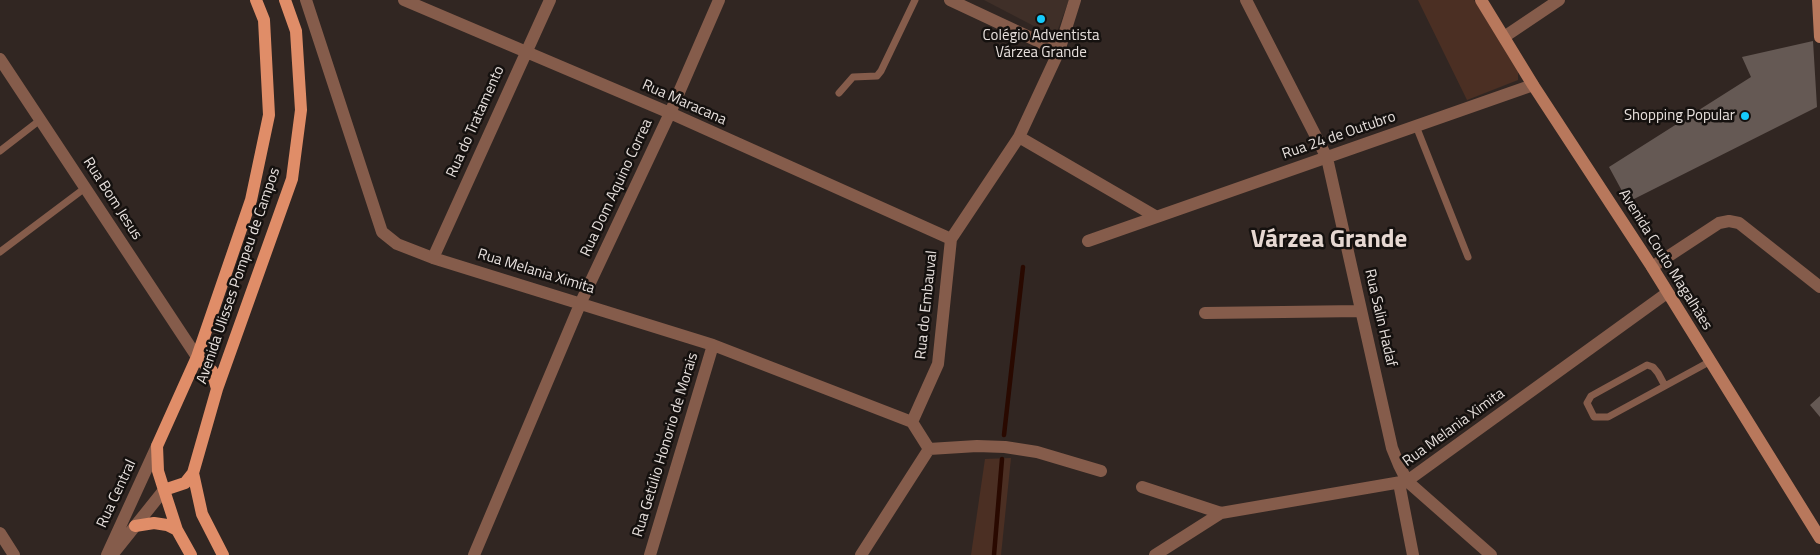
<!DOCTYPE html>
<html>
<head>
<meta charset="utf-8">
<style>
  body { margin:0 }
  canvas { display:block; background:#312622 }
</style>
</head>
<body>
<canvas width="1820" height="555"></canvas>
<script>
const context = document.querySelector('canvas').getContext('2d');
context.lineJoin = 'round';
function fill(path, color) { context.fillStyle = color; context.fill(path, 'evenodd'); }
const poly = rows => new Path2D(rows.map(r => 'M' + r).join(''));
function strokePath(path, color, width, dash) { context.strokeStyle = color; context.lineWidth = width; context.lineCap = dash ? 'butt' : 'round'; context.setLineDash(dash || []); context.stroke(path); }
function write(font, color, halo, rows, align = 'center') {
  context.font = font + ' "Titillium Web",sans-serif'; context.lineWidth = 5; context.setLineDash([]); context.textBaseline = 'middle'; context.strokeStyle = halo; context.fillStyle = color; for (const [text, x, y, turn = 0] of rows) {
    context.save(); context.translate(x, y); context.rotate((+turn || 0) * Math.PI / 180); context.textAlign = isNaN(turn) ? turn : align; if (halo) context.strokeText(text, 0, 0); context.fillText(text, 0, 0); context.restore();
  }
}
fill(poly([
  [984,0,1069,0,1055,37]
]), '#3f2f28');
fill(poly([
  [1418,0,1474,0,1518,71,1518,80,1467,100],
  [1011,458,1001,555,971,555,985,459]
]), '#4b2f23');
strokePath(poly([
  [1004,435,1023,267],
  [994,555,1002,459]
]), '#290900', 4.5);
fill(poly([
  [1813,41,1817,107,1628,202,1609,167,1751,77,1742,57],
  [1820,396,1820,417,1810,405]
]), '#655954');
strokePath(poly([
  [839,93,853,77,877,76,881,71,915,0],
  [1416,126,1468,257],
  [0,151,40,120],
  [0,252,85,188],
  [1665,386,1658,373,1653,367,1647,365,1591,396,1587,403,1594,417,1608,417,1709,362]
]), '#855c4b', 7);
strokePath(poly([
  [306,0,382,232,397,244,433,258,713,345,912,422],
  [404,0,670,113,951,239],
  [950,0,1059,51],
  [1246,0,1327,158,1392,448,1399,465,1407,481,1491,555],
  [1504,37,1559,0],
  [0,59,197,357],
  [1019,137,1155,216],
  [1088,241,1533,85],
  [433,258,550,0],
  [1652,267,1719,223,1729,221,1739,223,1820,287],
  [1205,313,1361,311],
  [912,422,938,364,951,239,1019,137,1059,51,1075,0],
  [929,449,977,446,1005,447,1037,452,1101,471],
  [1399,483,1413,555],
  [1142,487,1221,513,1407,481,1667,293],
  [0,533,14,555],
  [107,555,157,446],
  [112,555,164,490],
  [474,555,581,302,670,113,719,0],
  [650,555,713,345],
  [861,555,929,449,912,422],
  [1155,555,1221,513]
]), '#855c4b', 12);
strokePath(poly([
  [1481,0,1533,85,1652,267,1820,538],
  [1818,0,1820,37]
]), '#b8785c', 12);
strokePath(poly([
  [197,357,212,371,217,389],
  [164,490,185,483,193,473],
  [135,526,154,523,167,525,177,530],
  [191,555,177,530,164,490,158,471,157,446,197,357,251,200,269,115,264,20,256,0],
  [223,555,202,514,193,473,217,389,292,179,301,110,296,31,285,0]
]), '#e08d68', 12);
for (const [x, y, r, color] of [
  [1041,19,5,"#15cafb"],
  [1745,116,5,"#15cafb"]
]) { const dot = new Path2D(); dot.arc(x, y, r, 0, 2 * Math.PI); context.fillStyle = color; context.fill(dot); strokePath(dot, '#15110f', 2); }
write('15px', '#e7e0dd', '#15110f', [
  ["Colégio Adventista",1041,36],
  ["Várzea Grande",1041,53],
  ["Shopping Popular",1735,116,"right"]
]);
write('15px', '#e7e0dd', '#15110f', [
  ["Rua Maracana",684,103,24],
  ["Rua do Tratamento",476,122,-66],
  ["Rua 24 de Outubro",1339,136,-19],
  ["Rua Dom Aquino Correa",617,188,-65],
  ["Rua Bom Jesus",112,199,57],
  ["Avenida Couto Magalhães",1665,260,58],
  ["Rua Melania Ximita",536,272,17],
  ["Avenida Ulisses Pompeu de Campos",239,276,-71],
  ["Rua do Embauval",927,305,-84],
  ["Rua Salin Hadaf",1380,318,77],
  ["Rua Melania Ximita",1454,428,-36],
  ["Rua Getúlio Honorio de Morais",666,445,-73],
  ["Rua Central",117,494,-65]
]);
write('bold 25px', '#e6d8d2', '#15110f', [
  ["Várzea Grande",1329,241]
]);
</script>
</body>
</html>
